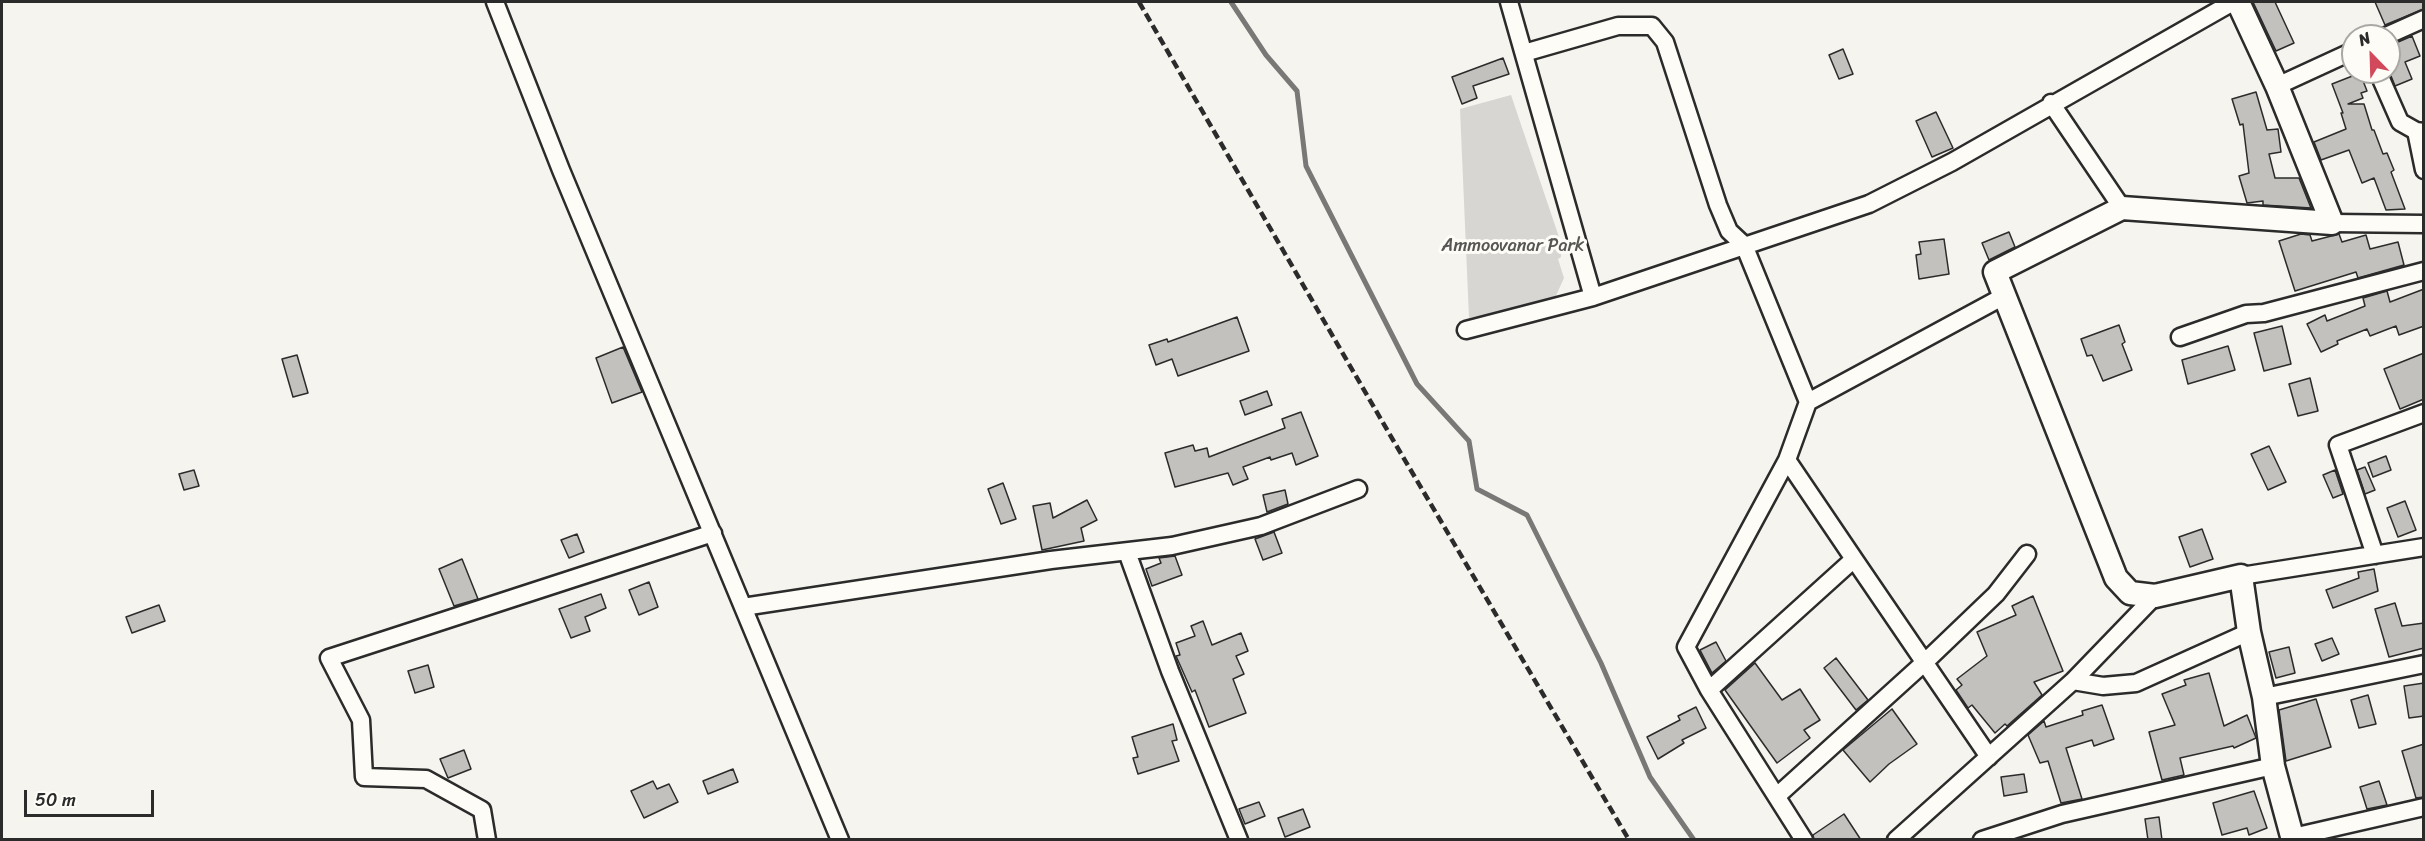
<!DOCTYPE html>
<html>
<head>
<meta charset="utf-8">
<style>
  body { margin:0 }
  #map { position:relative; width:2425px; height:841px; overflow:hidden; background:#f5f4ef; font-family:Sriracha,sans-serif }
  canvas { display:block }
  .frame { position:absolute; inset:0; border:3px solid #2b2b2b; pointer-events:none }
  .north { position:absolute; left:2341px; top:24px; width:60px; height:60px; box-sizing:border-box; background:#fdfcf7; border:2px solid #a9a8a5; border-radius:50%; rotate:337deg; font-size:16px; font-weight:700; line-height:24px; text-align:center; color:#2b2b2b }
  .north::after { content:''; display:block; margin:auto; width:21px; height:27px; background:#d1495b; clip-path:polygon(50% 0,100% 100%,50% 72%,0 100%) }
  .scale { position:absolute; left:24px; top:790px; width:130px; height:27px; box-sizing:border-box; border:3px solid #2b2b2b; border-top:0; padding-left:8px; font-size:18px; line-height:21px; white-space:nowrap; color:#2b2b2b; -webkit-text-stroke:4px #fdfcf7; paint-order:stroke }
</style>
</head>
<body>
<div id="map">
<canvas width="2425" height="841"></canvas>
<div class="frame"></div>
<div class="north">N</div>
<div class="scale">50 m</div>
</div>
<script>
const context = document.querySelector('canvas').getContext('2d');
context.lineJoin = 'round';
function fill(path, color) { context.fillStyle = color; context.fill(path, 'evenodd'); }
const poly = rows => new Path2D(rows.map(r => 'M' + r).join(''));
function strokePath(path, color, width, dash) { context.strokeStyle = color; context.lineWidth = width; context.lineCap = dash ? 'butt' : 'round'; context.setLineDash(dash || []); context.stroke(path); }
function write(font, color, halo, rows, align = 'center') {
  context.font = font + ' Sriracha,sans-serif'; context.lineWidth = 6; context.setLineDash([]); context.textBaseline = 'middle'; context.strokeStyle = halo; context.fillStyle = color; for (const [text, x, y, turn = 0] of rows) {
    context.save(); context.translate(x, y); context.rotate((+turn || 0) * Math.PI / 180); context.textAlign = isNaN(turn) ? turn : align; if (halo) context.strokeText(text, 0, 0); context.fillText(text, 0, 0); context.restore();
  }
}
fill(poly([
  [1511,95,1561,243,1561,257,1558,259,1564,278,1554,300,1469,318,1460,109]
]), '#d7d6d2');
strokePath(poly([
  [1231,2,1266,55,1297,91,1306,166,1417,384,1469,441,1477,489,1527,515,1601,663,1650,777,1694,840]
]), '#797877', 5);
const building = poly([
  [2253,2,2275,2,2294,43,2276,51,2253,2],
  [2375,2,2424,2,2424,9,2385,25,2375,2],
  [2412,36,2420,56,2405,62,2412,79,2395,86,2389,71,2389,46,2412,36],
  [1843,49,1853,74,1839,79,1829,55,1843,49],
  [1503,58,1509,74,1473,86,1477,98,1462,104,1452,77,1503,58],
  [2360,73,2367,91,2361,93,2363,98,2348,104,2364,104,2372,130,2374,130,2383,154,2387,153,2394,170,2391,172,2405,209,2386,210,2374,178,2362,183,2349,150,2321,160,2314,142,2346,129,2341,113,2343,113,2332,84,2360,73],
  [2256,92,2267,130,2278,129,2281,152,2269,154,2275,178,2299,178,2311,208,2263,205,2263,201,2247,203,2239,176,2249,173,2243,124,2240,125,2232,99,2256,92],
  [1936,112,1953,148,1932,157,1916,121,1936,112],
  [2009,232,2015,247,1989,260,1982,243,2009,232],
  [2301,234,2310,235,2312,241,2339,234,2342,242,2366,235,2370,249,2398,242,2404,265,2358,278,2356,272,2295,291,2279,241,2301,234],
  [1944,239,1949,274,1919,279,1916,255,1921,254,1919,242,1944,239],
  [2424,289,2424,326,2399,335,2396,326,2370,336,2367,329,2337,341,2338,344,2321,352,2307,324,2325,315,2327,321,2365,306,2363,298,2387,291,2390,302,2424,289],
  [1237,317,1249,351,1178,376,1172,359,1156,365,1149,345,1167,339,1168,342,1237,317],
  [2119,325,2125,342,2122,344,2132,370,2103,381,2092,355,2087,356,2081,339,2119,325],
  [2282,326,2291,364,2264,371,2254,333,2282,326],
  [2228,346,2235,370,2188,384,2182,360,2228,346],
  [623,347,642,392,612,403,596,358,623,347],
  [2424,353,2424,399,2400,409,2384,369,2424,353],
  [297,355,308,393,293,397,282,359,297,355],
  [2310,378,2318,411,2298,416,2289,384,2310,378],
  [1267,391,1272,405,1245,415,1240,401,1267,391],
  [1301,412,1318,456,1296,465,1292,453,1271,460,1270,457,1243,467,1248,479,1233,485,1228,473,1175,487,1165,453,1193,445,1195,451,1207,448,1209,457,1285,428,1282,419,1301,412],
  [2269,446,2286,482,2268,490,2251,454,2269,446],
  [2386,456,2391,470,2373,477,2368,463,2386,456],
  [2365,467,2375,490,2365,494,2357,470,2365,467],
  [194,470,199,486,184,490,179,474,194,470],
  [2335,470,2343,494,2333,498,2323,475,2335,470],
  [1003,483,1016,519,1001,524,988,489,1003,483],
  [1285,490,1288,504,1267,512,1263,495,1285,490],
  [1087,500,1097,520,1081,528,1084,541,1042,550,1033,506,1050,503,1053,518,1087,500],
  [2405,501,2416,530,2398,537,2387,508,2405,501],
  [2202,529,2213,559,2190,567,2179,537,2202,529],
  [1274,532,1282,553,1263,560,1255,539,1274,532],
  [577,534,584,552,569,558,561,540,577,534],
  [1175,556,1182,575,1152,586,1146,569,1161,563,1159,558,1175,556],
  [462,559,478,599,454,606,439,569,462,559],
  [2374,569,2378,591,2333,608,2326,590,2359,578,2358,572,2374,569],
  [649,582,658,607,639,615,629,590,649,582],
  [601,594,606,608,585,617,590,631,571,638,559,609,601,594],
  [2033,596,2063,671,2034,682,2042,695,2007,726,2005,724,1995,733,1972,705,1968,708,1956,690,1962,685,1957,679,1987,656,1977,632,2016,615,2012,606,2033,596],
  [2395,603,2402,626,2424,623,2424,648,2389,657,2375,609,2395,603],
  [159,605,165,621,132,633,126,617,159,605],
  [1203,621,1212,645,1241,633,1248,651,1236,656,1244,674,1233,679,1246,713,1209,727,1195,690,1192,692,1176,656,1180,655,1176,643,1195,636,1191,626,1203,621],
  [2332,638,2339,654,2322,661,2315,644,2332,638],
  [1716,642,1726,661,1712,673,1700,650,1716,642],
  [2289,647,2295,673,2276,678,2269,652,2289,647],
  [1836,658,1868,700,1856,710,1824,668,1836,658],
  [1755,663,1782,700,1800,689,1820,720,1804,730,1810,738,1777,763,1725,690,1755,663],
  [428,665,434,687,415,693,408,671,428,665],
  [2209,673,2224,726,2247,715,2256,738,2234,748,2233,746,2180,758,2184,775,2162,780,2149,732,2175,725,2162,694,2186,685,2184,680,2209,673],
  [2424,683,2424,716,2409,718,2404,686,2424,683],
  [2368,695,2376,724,2359,728,2351,700,2368,695],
  [2316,699,2331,747,2286,761,2279,710,2316,699],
  [2102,705,2114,739,2094,746,2092,740,2066,748,2082,799,2061,803,2048,761,2040,763,2028,735,2044,721,2046,727,2083,715,2082,711,2102,705],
  [1696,707,1706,728,1682,740,1684,743,1658,759,1647,737,1680,720,1678,716,1696,707],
  [1892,709,1917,744,1889,764,1870,782,1843,750,1892,709],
  [1173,724,1177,740,1172,741,1179,761,1138,774,1133,758,1138,757,1132,737,1173,724],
  [2424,744,2424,797,2416,798,2402,751,2424,744],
  [464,750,471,769,448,778,440,759,464,750],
  [733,769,738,782,708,794,703,781,733,769],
  [2024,774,2027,792,2004,796,2001,777,2024,774],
  [653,781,657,789,669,784,678,802,644,818,631,791,653,781],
  [2379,781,2387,805,2367,809,2360,787,2379,781],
  [2254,791,2267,828,2249,835,2247,828,2222,835,2213,803,2254,791],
  [1259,802,1265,816,1245,824,1239,809,1259,802],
  [1303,809,1310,827,1285,837,1278,818,1303,809],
  [1844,814,1861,840,1814,840,1813,835,1844,814],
  [2159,817,2162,840,2148,840,2145,819,2159,817]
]);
fill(building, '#c2c1be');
strokePath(building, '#2b2b2b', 1.5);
const street = poly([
  [495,2,561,170,840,840],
  [1509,2,1593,297],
  [2386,36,2424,19],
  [1524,53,1618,26,1652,26,1665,42,1718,205,1729,231,1744,245,1808,402,1787,460,1854,559],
  [2378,72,2400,122,2416,131],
  [2277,86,2353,51],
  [2051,103,2122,208],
  [2424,132,2416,131,2424,170],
  [2332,223,2424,224],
  [1466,330,1593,297,1869,204,1952,162,2233,2],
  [2180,337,2246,314,2264,313,2424,271],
  [1808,402,2006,295],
  [1127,552,1170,671,1239,840],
  [2375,555,2338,445,2424,413],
  [2241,576,2424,547],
  [2155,596,2073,681,2103,686,2136,683,2249,632],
  [743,607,1051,560,1172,546,1261,526,1358,489],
  [1709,690,1686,647,1787,460],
  [2264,697,2424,664],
  [1777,796,1925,662,1996,594,2027,554],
  [2293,837,2424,807],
  [487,840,482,810,426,779,364,777,361,720,329,658,713,533],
  [1804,840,1709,690,1854,559,1989,757],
  [1896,840,2073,681],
  [1982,840,2062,814,2273,766]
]);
const secondary = poly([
  [2238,2,2277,86,2332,223,2122,208,1995,272,2116,578,2130,593,2155,596,2241,576,2249,632,2264,697,2273,766,2293,840]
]);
strokePath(street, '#2b2b2b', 21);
strokePath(secondary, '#2b2b2b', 27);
strokePath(street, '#fdfcf7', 16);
strokePath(secondary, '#fdfcf7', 22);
strokePath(poly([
  [1139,2,1393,440,1629,840]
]), '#2b2b2b', 4.5, [9, 4.5]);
write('18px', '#565655', '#fdfcf7', [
  ["Ammoovanar Park",1513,246]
]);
</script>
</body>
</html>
